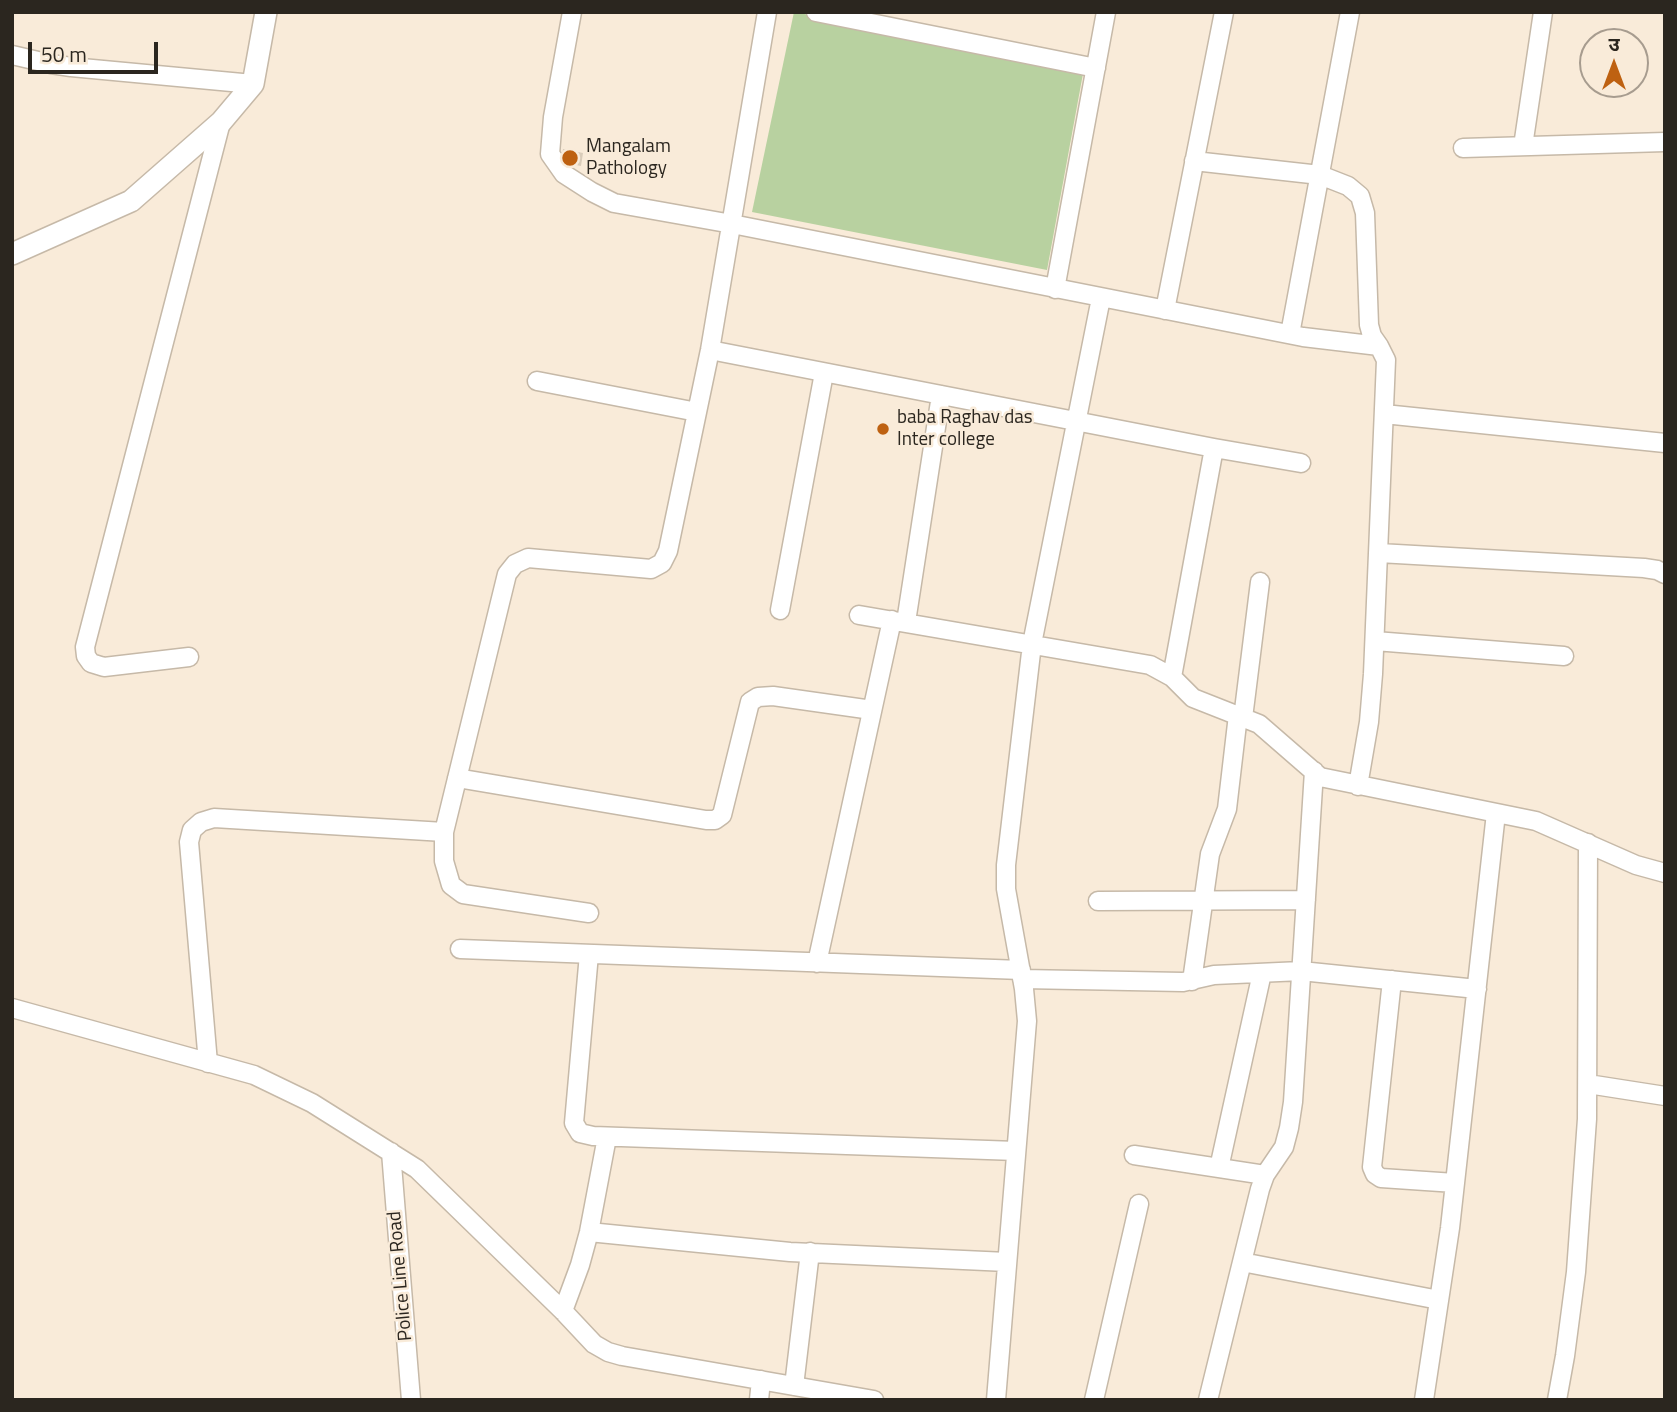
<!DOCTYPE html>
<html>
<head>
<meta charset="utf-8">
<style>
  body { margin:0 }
  #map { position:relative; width:1677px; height:1412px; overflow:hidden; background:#f9ebd9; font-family:"Titillium Web","Noto Sans Devanagari",sans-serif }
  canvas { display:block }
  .frame { position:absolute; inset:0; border:14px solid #2b261f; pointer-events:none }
  .north { position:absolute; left:1579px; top:28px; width:70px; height:70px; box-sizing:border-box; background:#f9ebd9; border:2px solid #a79c8f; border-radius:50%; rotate:0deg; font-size:19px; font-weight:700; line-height:28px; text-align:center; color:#2b261f }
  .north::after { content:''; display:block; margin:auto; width:24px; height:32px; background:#be6111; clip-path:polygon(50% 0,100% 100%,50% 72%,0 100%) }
  .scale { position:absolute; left:28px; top:42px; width:130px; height:32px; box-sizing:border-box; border:4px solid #2b261f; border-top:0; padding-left:9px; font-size:21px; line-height:24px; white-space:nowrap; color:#2b261f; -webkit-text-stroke:5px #f9ebd9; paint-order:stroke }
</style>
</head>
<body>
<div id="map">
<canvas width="1677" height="1412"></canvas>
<div class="frame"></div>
<div class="north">उ</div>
<div class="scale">50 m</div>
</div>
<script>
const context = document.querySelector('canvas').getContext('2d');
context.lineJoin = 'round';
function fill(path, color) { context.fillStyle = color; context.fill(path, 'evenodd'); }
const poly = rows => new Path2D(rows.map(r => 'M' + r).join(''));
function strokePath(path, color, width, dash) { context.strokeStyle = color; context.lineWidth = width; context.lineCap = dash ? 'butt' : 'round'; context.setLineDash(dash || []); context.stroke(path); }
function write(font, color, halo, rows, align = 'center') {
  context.font = font + ' "Titillium Web",sans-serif'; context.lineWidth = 5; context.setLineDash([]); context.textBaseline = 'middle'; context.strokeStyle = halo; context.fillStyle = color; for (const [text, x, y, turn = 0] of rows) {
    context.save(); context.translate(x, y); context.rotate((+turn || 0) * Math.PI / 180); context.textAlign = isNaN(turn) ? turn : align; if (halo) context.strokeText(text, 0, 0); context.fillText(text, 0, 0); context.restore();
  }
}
fill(poly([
  [794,12,1084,68,1047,270,752,212]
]), '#b8d1a0');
fill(poly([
  [563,149,583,153,581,166,561,162]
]), '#d9ccba');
const minor = poly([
  [572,12,553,117,550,154,564,174,592,192,614,203,732,224,1303,337,1379,346],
  [816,12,1096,68],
  [12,55,51,64,71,67,253,84],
  [1523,146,1543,12],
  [1463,148,1665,142],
  [1194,161,1320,175,1348,186,1360,196,1365,213,1369,325,1372,336,1379,346,1386,360,1373,674,1369,722,1358,786],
  [1055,289,1106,12],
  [1165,310,1224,12],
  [1290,334,1350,12],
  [710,350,1214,448,1301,463],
  [537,381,697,412],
  [1384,414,1665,443],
  [1379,553,1644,568,1657,570,1665,574],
  [780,610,824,373],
  [859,615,1150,665,1172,677,1193,698,1259,724,1320,777,1536,821,1636,865,1665,873],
  [906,622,941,395],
  [1375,641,1564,656],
  [189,657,104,667,91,663,86,656,85,647,221,122],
  [1172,677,1214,448],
  [1243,718,1260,582],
  [457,778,706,820,715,820,722,815,750,702,758,697,773,696,872,710],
  [1098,901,1306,900],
  [589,913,463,894,451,885,444,861,444,832,507,574,515,564,528,558,651,569,662,563,668,551,710,350,767,12],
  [460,949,1021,970],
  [589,954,574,1123,580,1133,593,1136,1016,1151],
  [817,963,892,620],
  [1022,979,1183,982,1214,975,1301,971,1477,989],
  [1392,980,1372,1167,1375,1174,1381,1178,1455,1183],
  [1192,981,1210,854,1227,809,1238,715],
  [12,1008,254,1075,312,1103,417,1169,563,1311,594,1344,608,1352,622,1356,874,1400],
  [208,1063,189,842,192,830,201,822,214,818,444,832],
  [1588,1084,1665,1096],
  [391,1152,411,1400],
  [1134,1155,1265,1175],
  [1219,1168,1262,973],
  [589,1232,790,1252,1007,1262],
  [1242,1262,1439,1300],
  [563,1311,580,1265,589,1232,607,1137],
  [794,1386,810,1252],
  [759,1400,761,1380],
  [996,1400,1027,1021,1024,989,1006,889,1006,865,1032,644,1101,298],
  [1094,1400,1139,1204],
  [1208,1400,1260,1189,1265,1175,1284,1147,1289,1128,1293,1102,1314,771],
  [1424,1400,1450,1228,1496,813],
  [1557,1400,1565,1356,1576,1272,1587,1119,1588,843]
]);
const major = poly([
  [12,254,131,201,221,122,253,84,266,12]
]);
strokePath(minor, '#c6b9a8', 21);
strokePath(major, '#c6b9a8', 24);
strokePath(minor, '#fff', 18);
strokePath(major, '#fff', 21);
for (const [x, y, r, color] of [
  [570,158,9,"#be6111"],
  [883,429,7,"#be6111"]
]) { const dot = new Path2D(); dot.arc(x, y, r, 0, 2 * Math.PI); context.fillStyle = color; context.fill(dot); strokePath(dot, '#f9ebd9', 2.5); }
write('19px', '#2b261f', '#f9ebd9', [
  ["Mangalam",586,147],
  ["Pathology",586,169],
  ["baba Raghav das",897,418],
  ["Inter college",897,440]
], 'left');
write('19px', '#2b261f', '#f9ebd9', [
  ["Police Line Road",401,1276,-95]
]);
</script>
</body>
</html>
